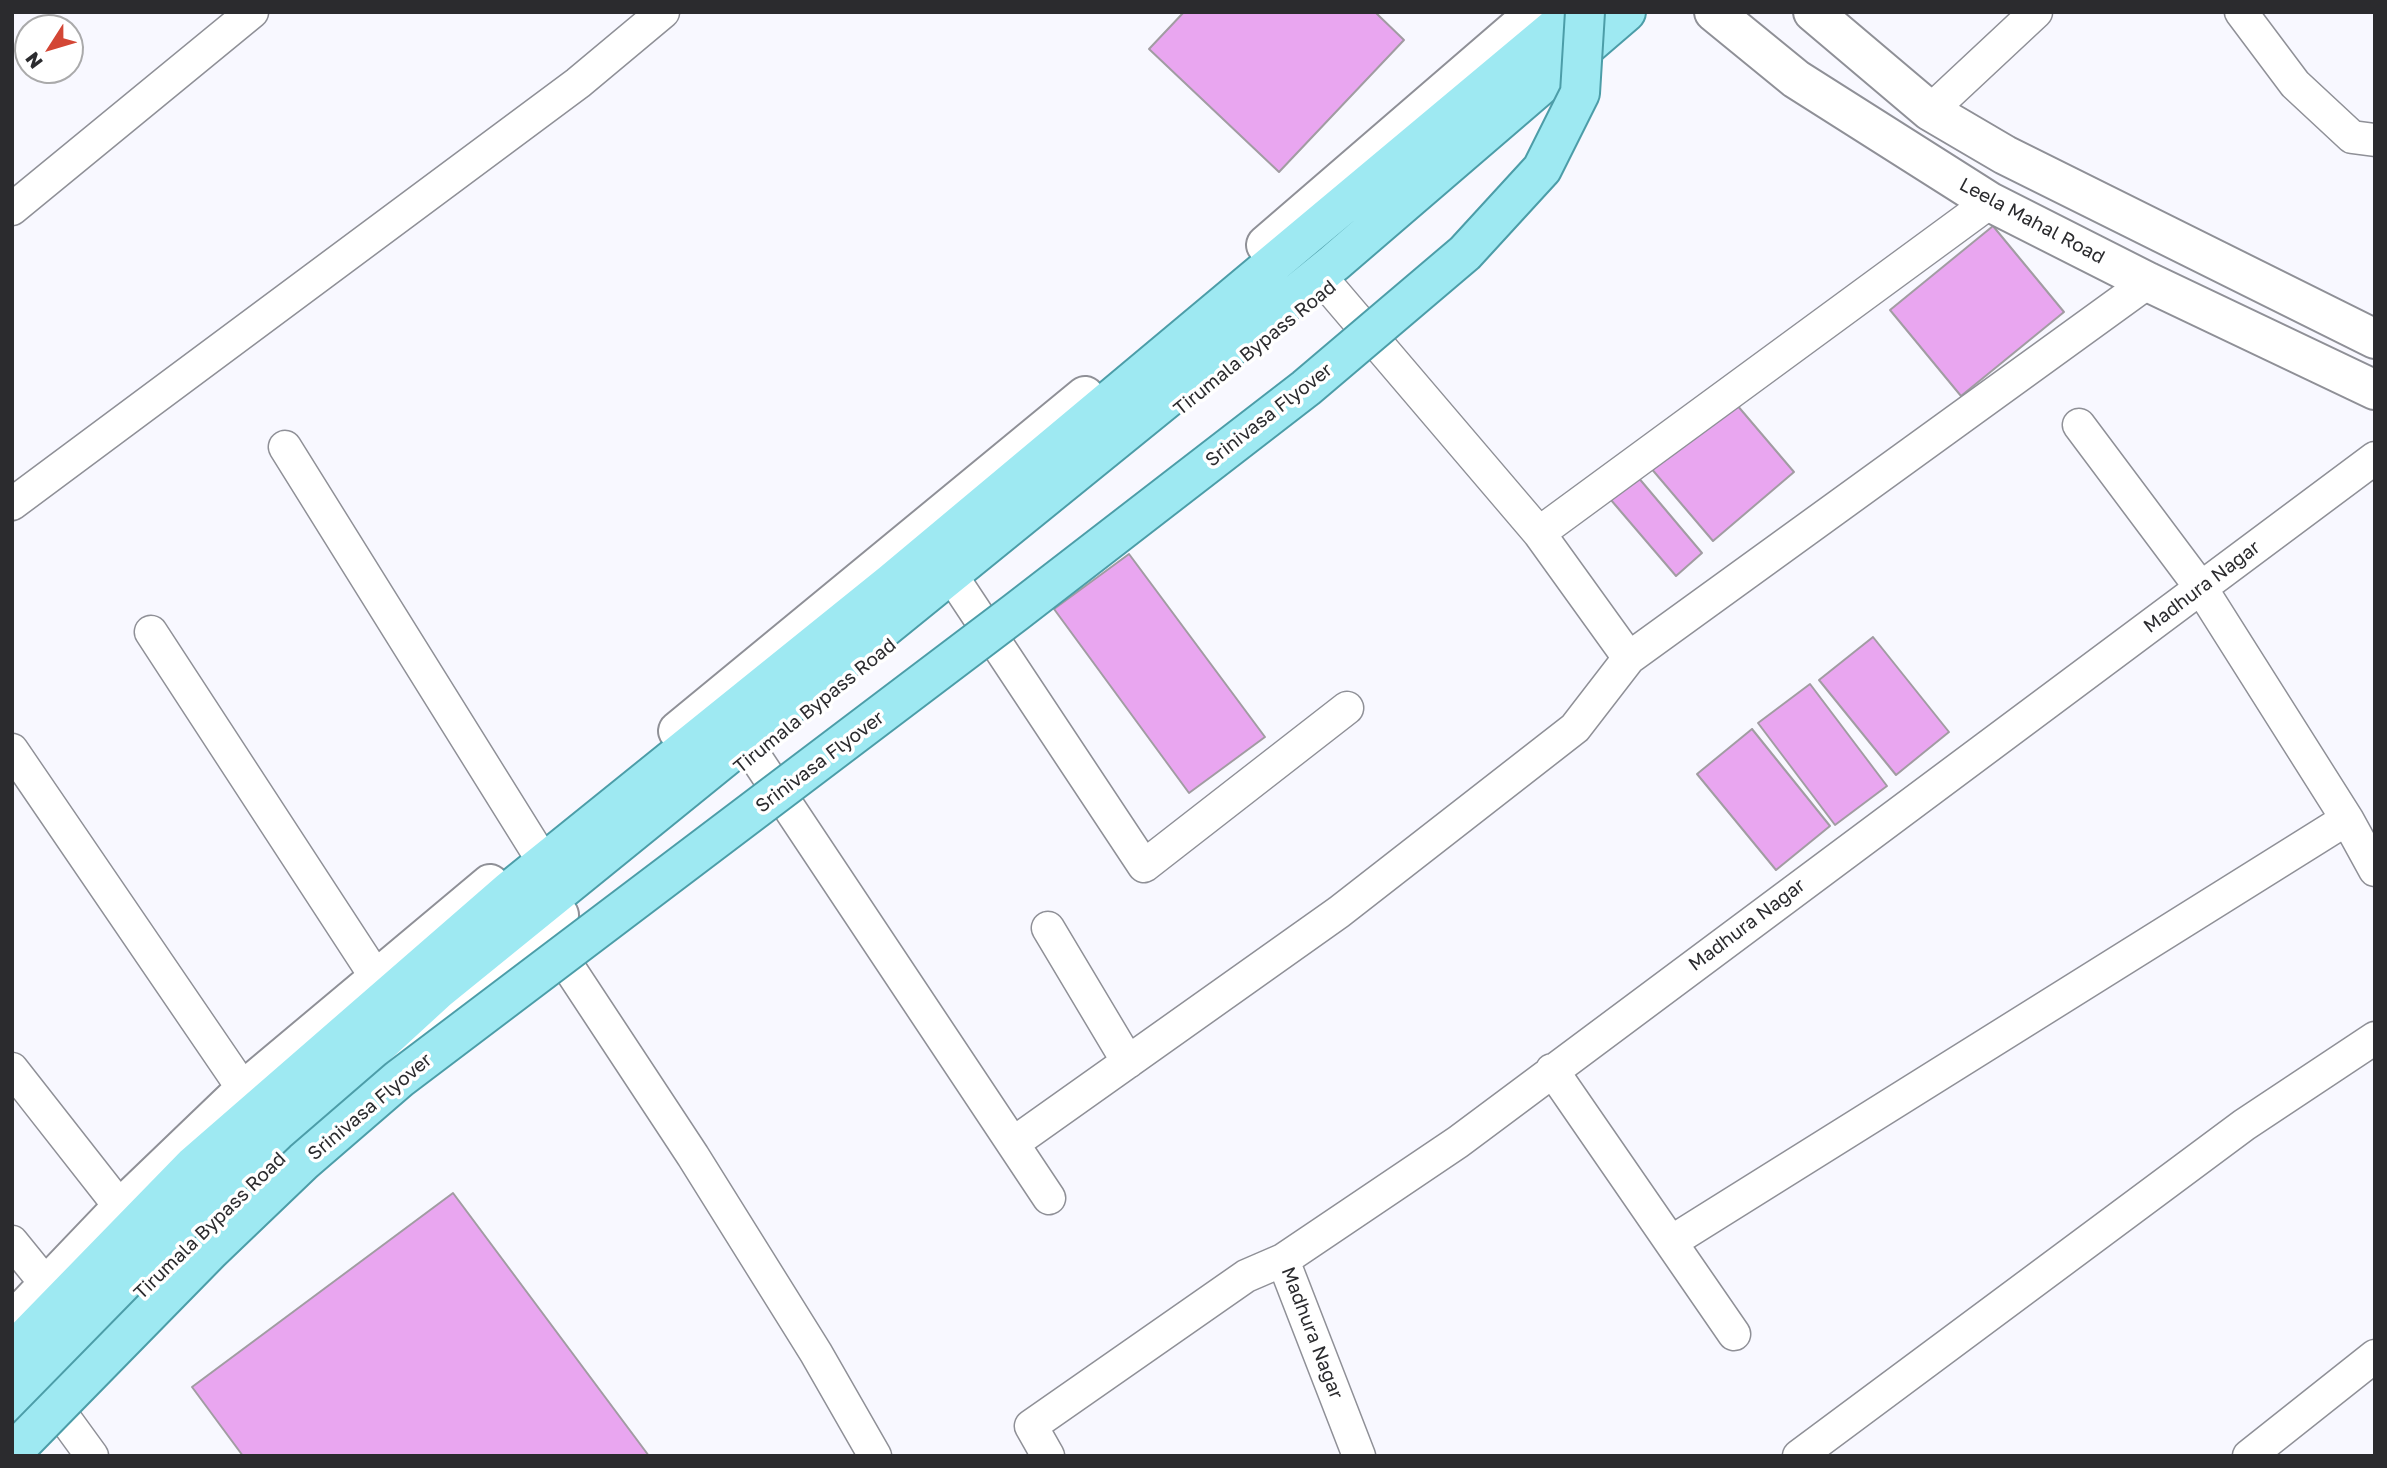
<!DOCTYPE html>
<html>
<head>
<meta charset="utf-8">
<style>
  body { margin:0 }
  #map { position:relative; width:2387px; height:1468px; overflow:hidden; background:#f8f8ff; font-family:"Golos Text",sans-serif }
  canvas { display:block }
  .frame { position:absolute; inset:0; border:14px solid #2b2b2e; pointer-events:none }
  .north { position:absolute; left:14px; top:14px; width:70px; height:70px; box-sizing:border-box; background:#fff; border:2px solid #aaaaab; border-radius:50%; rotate:233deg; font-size:19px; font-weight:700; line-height:28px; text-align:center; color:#2b2b2e }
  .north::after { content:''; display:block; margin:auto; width:24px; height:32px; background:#d34635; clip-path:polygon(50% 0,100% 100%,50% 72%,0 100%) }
</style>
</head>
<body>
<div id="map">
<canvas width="2387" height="1468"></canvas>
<div class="frame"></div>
<div class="north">N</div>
</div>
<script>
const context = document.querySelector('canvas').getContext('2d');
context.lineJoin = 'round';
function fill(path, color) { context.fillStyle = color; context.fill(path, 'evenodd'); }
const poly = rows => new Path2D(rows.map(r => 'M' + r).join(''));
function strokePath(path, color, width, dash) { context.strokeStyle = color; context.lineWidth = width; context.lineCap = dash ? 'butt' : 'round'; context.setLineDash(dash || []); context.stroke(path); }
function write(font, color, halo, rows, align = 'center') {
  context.font = font + ' "Golos Text",sans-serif'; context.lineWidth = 7; context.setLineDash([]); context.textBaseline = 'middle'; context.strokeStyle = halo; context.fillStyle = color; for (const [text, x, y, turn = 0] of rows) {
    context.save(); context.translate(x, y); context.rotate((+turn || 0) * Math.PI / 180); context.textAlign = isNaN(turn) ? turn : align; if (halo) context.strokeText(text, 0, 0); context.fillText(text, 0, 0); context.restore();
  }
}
const building = poly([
  [1184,12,1375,12,1404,40,1279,172,1149,49,1184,12],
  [1993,226,2064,312,1961,396,1890,310,1993,226],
  [1731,398,1794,472,1713,541,1650,467,1731,398],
  [1632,470,1702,553,1676,576,1605,493,1632,470],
  [1129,554,1265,737,1189,793,1054,609,1129,554],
  [1873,637,1949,732,1896,775,1819,680,1873,637],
  [1810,684,1887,786,1835,825,1758,723,1810,684],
  [1752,729,1830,826,1776,870,1697,774,1752,729],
  [453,1193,649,1456,243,1456,192,1387,453,1193]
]);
fill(building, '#e9a6f0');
strokePath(building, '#a19ca2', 2);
const street = poly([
  [2241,12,2295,84,2352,137,2375,140],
  [1930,111,2036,12],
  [12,209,252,12],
  [1330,288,1539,533,1629,658],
  [2079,425,2201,588,2347,819,2375,870],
  [285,447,535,848],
  [12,504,578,83,663,12],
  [1539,533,1990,202],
  [959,587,1144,866,1347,708],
  [151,632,376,977],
  [12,750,244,1090],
  [754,755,1049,1198],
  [1048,928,1128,1062],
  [548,936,693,1156,816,1353,875,1456],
  [12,1069,121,1208],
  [1552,1070,1734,1334],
  [1015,1142,1339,912,1575,728,1629,658,2148,282],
  [12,1242,47,1285],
  [1671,1242,2347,819],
  [44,1390,92,1456],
  [1048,1456,1031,1426,1246,1276,1283,1260],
  [1359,1456,1283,1260,1458,1142,2375,458],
  [1799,1456,2244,1125,2375,1038],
  [2249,1456,2375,1356]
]);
const secondary = poly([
  [1714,12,1796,79,1990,202,2148,282,2375,390],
  [1813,12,1930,111,2005,155,2375,339],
  [1266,245,1536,12],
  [678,731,1085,396],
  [354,1093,559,915],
  [12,1322,121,1208,244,1090,490,884]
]);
const primary = poly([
  [12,1352,194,1165,509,891,891,583,1574,12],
  [12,1402,52,1356,234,1177,438,990,1334,263,1626,12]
]);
strokePath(street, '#8f9097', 35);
strokePath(secondary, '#8f9097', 42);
strokePath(primary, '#4c9da8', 42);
strokePath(street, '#fff', 32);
strokePath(secondary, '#fff', 38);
strokePath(primary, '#9ee9f2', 38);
const primaryBridge = poly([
  [12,1453,211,1250,304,1161,399,1079,1016,612,1306,388,1465,253,1542,169,1580,93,1585,12]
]);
strokePath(primaryBridge, '#4c9da8', 42, []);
strokePath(primaryBridge, '#9ee9f2', 38);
write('19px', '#2b2b2e', '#fff', [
  ["Leela Mahal Road",2032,221,28],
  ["Tirumala Bypass Road",1255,348,-39],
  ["Srinivasa Flyover",1269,415,-38],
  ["Madhura Nagar",2202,587,-37],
  ["Tirumala Bypass Road",815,706,-39],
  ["Srinivasa Flyover",820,762,-37],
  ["Madhura Nagar",1747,925,-37],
  ["Srinivasa Flyover",370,1107,-40],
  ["Tirumala Bypass Road",210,1226,-44],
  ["Madhura Nagar",1312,1333,69]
]);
</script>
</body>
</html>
